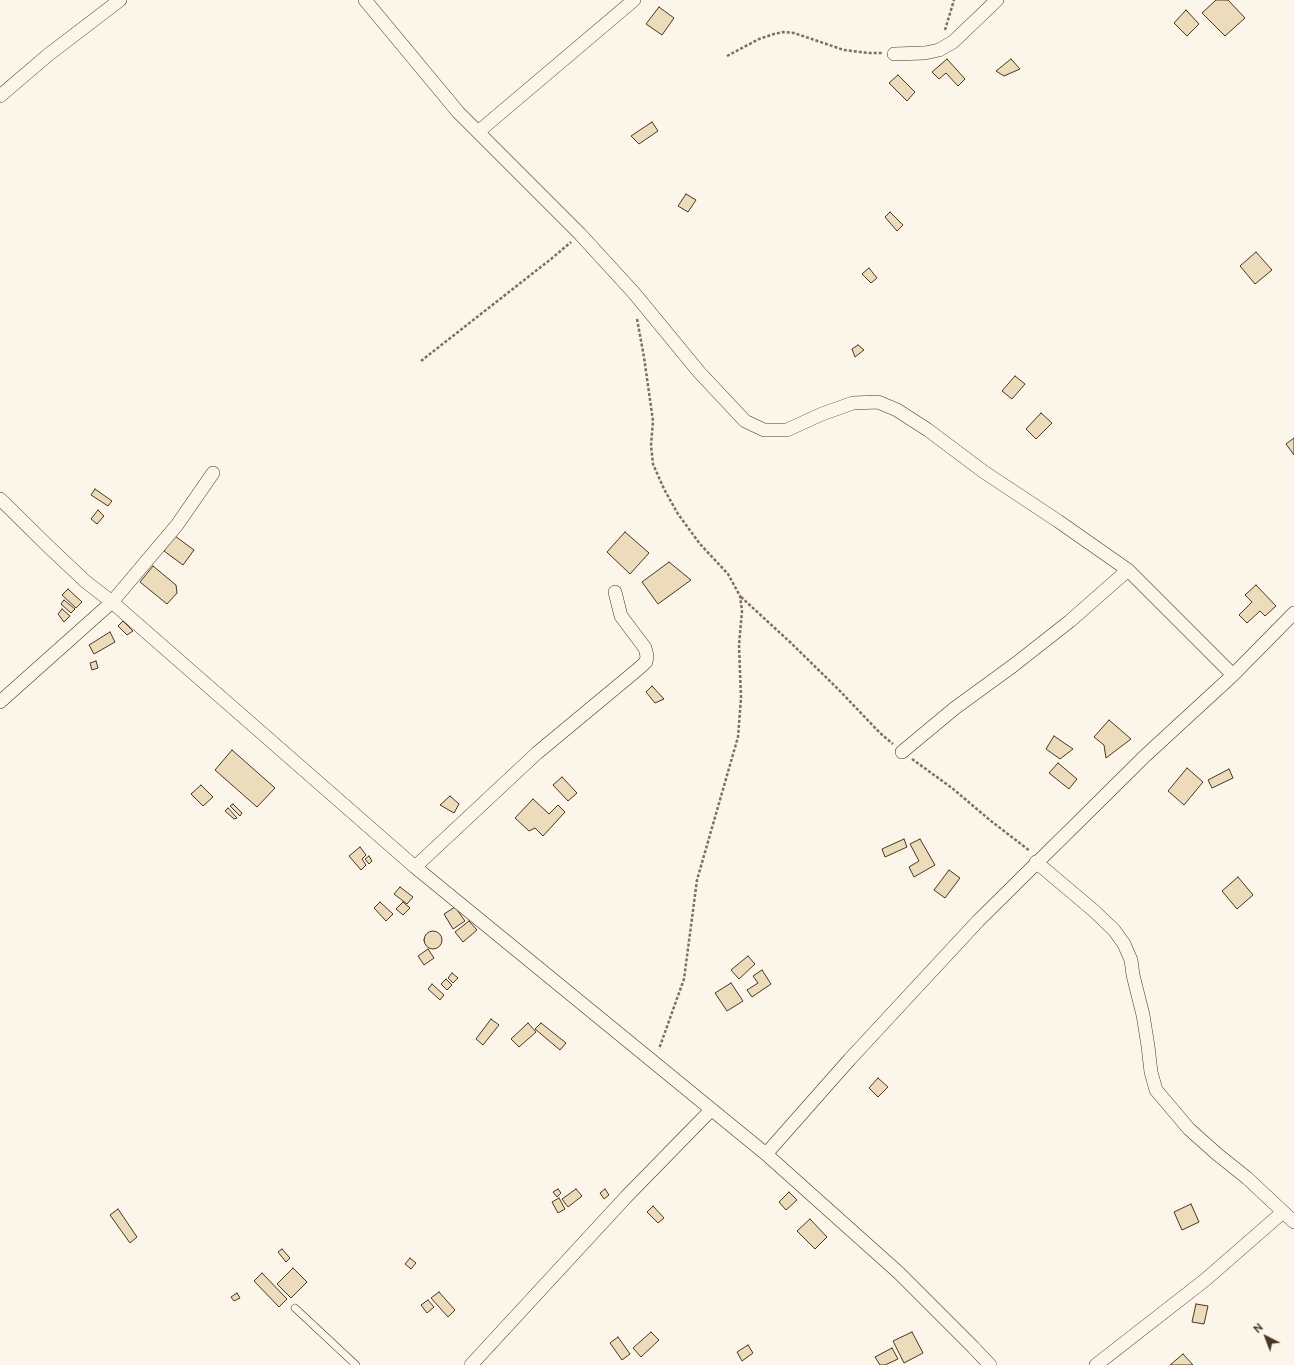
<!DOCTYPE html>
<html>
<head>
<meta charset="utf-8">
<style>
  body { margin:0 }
  #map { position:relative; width:1294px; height:1365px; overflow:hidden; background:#fbf6e9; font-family:Ubuntu,sans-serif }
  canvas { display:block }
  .north { position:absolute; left:1246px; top:1317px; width:40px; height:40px; -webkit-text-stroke:3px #fbf6e9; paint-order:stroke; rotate:318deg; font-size:11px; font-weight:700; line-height:16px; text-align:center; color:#4a3520 }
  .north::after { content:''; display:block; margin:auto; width:14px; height:18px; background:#4a3520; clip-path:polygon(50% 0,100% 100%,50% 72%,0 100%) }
</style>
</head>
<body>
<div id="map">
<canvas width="1294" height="1365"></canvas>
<div class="north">N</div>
</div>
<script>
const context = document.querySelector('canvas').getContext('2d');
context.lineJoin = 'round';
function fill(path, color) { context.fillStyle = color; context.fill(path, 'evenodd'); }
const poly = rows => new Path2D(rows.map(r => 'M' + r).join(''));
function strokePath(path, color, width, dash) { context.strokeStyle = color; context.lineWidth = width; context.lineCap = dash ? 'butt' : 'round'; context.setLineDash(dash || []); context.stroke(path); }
const building = poly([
  [1216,0,1228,0,1245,18,1225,36,1202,13,1216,0],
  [659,7,674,18,662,35,646,24,659,7],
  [1186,10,1199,24,1187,36,1174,23,1186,10],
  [947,59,965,79,958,86,946,73,939,79,932,72,947,59],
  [1011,59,1020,69,1004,76,996,71,1011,59],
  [898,75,915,92,907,101,889,83,898,75],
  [652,122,658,131,639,144,631,136,652,122],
  [686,194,696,200,688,212,678,206,686,194],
  [890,212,903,225,897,231,885,217,890,212],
  [1256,252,1272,270,1255,284,1240,266,1256,252],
  [869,268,877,278,871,283,862,274,869,268],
  [858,345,864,350,855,357,852,349,858,345],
  [1015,376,1025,384,1012,399,1002,391,1015,376],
  [1041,413,1052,423,1036,439,1026,429,1041,413],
  [1294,438,1294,455,1286,444,1294,438],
  [95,489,112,501,108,506,91,495,95,489],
  [98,510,104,516,97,524,91,519,98,510],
  [625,532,649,553,630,574,607,552,625,532],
  [175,536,194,550,183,565,164,551,175,536],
  [669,562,691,580,658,604,642,582,669,562],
  [153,566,176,585,177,593,167,604,140,582,153,566],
  [1256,585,1276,606,1265,616,1260,611,1247,623,1239,615,1252,602,1245,595,1256,585],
  [68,589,82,602,76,608,62,595,68,589],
  [64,600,75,609,71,613,61,604,64,600],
  [62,609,70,616,64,622,58,614,62,609],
  [123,621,133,631,127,635,118,626,123,621],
  [110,632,115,642,94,654,89,645,110,632],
  [96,661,98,668,92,670,90,663,96,661],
  [652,686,664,699,655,703,646,692,652,686],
  [1109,720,1131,739,1106,758,1104,745,1094,737,1109,720],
  [1054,736,1073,749,1060,759,1046,749,1054,736],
  [232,750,275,788,257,807,215,770,232,750],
  [1058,763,1077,779,1069,789,1049,773,1058,763],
  [1187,768,1203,782,1184,805,1168,791,1187,768],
  [1229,769,1233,778,1212,788,1208,780,1229,769],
  [562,777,577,793,568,801,553,785,562,777],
  [201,785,213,797,203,806,191,794,201,785],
  [450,796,459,804,454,813,440,805,450,796],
  [533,799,549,814,558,805,565,812,543,836,535,828,529,831,515,818,533,799],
  [233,804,242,813,240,816,230,806,233,804],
  [228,808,237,818,234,819,225,811,228,808],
  [904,839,907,847,885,857,882,849,904,839],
  [920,839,935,865,914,877,909,867,919,861,910,844,920,839],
  [360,847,366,855,362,859,366,865,361,870,349,856,360,847],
  [369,856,372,861,369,864,365,859,369,856],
  [949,870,960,878,945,898,934,890,949,870],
  [1238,877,1253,895,1237,909,1222,891,1238,877],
  [400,887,413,897,407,904,394,894,400,887],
  [380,902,393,914,386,921,374,908,380,902],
  [403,902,410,908,403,915,396,909,403,902],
  [455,907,465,921,453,929,444,914,455,907],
  [469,921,477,930,463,942,455,932,469,921],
  '424 940a9 9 0 1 1 18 0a9 9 0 1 1-18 0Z',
  [428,949,434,958,424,965,418,956,428,949],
  [748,956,755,964,739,979,731,970,748,956],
  [762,970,771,984,752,997,747,990,758,983,753,976,762,970],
  [452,973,458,978,453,983,448,978,452,973],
  [446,979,452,985,447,990,441,984,446,979],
  [731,983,743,1001,727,1011,715,993,731,983],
  [432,984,444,995,440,1000,428,989,432,984],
  [491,1019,499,1025,483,1045,476,1039,491,1019],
  [528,1023,536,1032,519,1047,511,1039,528,1023],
  [541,1023,566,1043,560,1050,535,1029,541,1023],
  [878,1078,888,1087,878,1097,869,1088,878,1078],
  [558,1189,561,1193,557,1197,553,1192,558,1189],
  [576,1189,582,1196,568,1207,562,1199,576,1189],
  [605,1189,609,1195,604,1199,600,1193,605,1189],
  [789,1192,797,1200,786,1210,779,1202,789,1192],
  [559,1198,565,1209,558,1213,552,1202,559,1198],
  [1191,1204,1199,1222,1182,1230,1174,1212,1191,1204],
  [653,1206,664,1218,658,1223,647,1212,653,1206],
  [118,1209,137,1237,130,1243,110,1215,118,1209],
  [810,1219,827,1237,815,1249,797,1231,810,1219],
  [282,1249,290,1258,286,1262,278,1252,282,1249],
  [410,1258,416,1263,411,1269,405,1264,410,1258],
  [293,1268,307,1282,291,1298,277,1284,293,1268],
  [262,1273,287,1299,279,1307,254,1281,262,1273],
  [439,1292,455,1310,448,1317,431,1298,439,1292],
  [237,1293,240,1298,234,1301,231,1297,237,1293],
  [428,1300,434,1307,427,1313,421,1305,428,1300],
  [1196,1304,1208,1306,1204,1324,1192,1322,1196,1304],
  [651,1332,659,1340,641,1357,633,1348,651,1332],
  [912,1332,923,1353,904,1363,893,1341,912,1332],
  [618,1337,630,1354,622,1360,610,1343,618,1337],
  [748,1345,753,1353,742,1361,737,1352,748,1345],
  [892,1348,898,1359,885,1365,880,1365,875,1357,892,1348],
  [1183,1354,1193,1365,1170,1365,1183,1354]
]);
fill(building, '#ecdcbc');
strokePath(building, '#4a3520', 1);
const lane = poly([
  [295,1308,356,1365]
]);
const street = poly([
  [365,0,458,112,580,234,634,293,699,372,745,421,764,430,787,430,822,414,853,403,878,402,897,410,928,430,984,472,1058,521,1128,570,1233,675],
  [894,54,925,53,939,50,953,42,997,0],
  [0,96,48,55,120,0],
  [478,132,634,0],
  [0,499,51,549,86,582,112,602,415,867,766,1154,899,1273,973,1347,990,1365],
  [0,702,112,602,177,525,213,473],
  [902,752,955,708,1014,665,1070,621,1128,570],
  [1036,862,1093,910,1114,930,1124,944,1131,960,1133,975,1143,1015,1148,1046,1151,1072,1156,1090,1189,1129,1217,1154,1247,1178,1294,1222],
  [415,867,537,753,637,670,646,662,647,656,645,648,621,616,615,592],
  [766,1154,850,1059,978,921,1146,755,1233,675,1294,613],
  [471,1365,626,1197,711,1110],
  [1096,1365,1205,1280,1283,1212]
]);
strokePath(lane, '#4a3520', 8);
strokePath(street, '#4a3520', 14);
strokePath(poly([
  [945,30,954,0],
  [727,56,759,39,774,34,783,32,794,33,844,50,868,53,882,53],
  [637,319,644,357,653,421,651,445,653,464,664,489,678,514,700,544,728,574,740,596,742,611,739,645,741,698,738,737,697,880,684,979,659,1049],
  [421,361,551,259,571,242],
  [741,597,791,643,839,690,880,733,893,744],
  [912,759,952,788,991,821,1030,851]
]), '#7f6f5c', 2.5, [3, 2]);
strokePath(lane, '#fbf6e9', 7);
strokePath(street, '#fbf6e9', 13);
</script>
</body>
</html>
